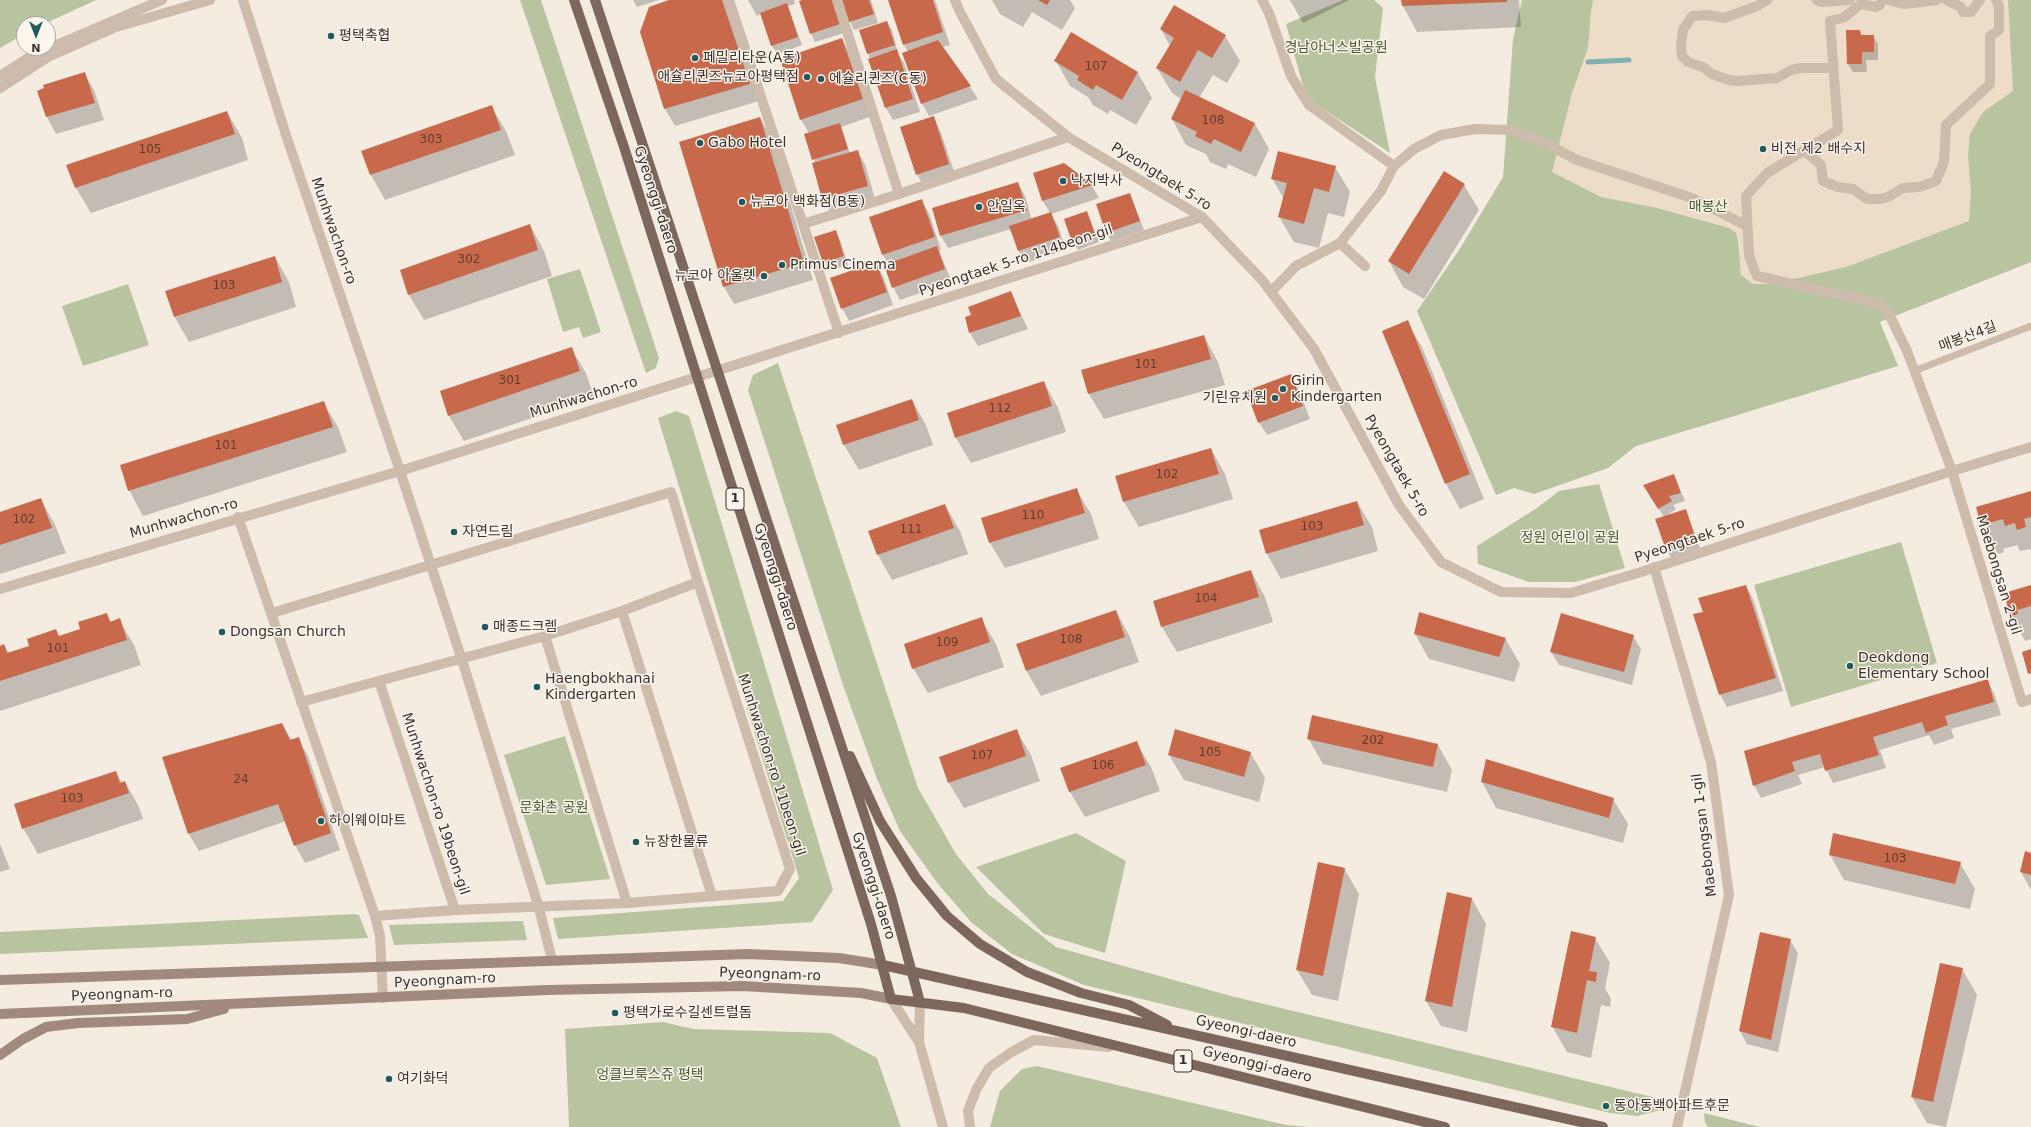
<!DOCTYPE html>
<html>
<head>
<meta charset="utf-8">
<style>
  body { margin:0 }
  #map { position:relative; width:2031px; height:1127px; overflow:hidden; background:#f4ebe1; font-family:"DejaVu Sans",sans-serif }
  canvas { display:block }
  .north { position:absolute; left:16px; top:16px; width:40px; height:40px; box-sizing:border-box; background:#fbf5ee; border:1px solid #aea6a0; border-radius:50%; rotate:180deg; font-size:11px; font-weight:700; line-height:16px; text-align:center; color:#3b302b }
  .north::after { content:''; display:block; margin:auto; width:14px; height:18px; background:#1f5a5e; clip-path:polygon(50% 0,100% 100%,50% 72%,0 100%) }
</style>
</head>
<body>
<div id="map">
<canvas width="2031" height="1127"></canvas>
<div class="north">N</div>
</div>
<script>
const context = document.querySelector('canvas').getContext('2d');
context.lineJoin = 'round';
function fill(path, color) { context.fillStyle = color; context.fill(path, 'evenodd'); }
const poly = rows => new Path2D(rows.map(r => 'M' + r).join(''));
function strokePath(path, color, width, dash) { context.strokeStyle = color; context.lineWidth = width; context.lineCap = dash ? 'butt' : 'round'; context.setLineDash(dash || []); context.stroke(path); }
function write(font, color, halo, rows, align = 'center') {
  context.font = font + ' "DejaVu Sans","Noto Sans KR",sans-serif'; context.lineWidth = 3; context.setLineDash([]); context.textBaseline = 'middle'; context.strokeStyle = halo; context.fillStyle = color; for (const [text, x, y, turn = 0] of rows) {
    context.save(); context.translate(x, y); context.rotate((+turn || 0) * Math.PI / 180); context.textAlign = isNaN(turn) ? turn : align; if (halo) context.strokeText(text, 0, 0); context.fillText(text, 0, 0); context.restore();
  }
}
fill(poly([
  [0,0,96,0,44,24,24,24,24,34,0,48],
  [520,0,541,0,659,358,656,368,646,373],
  [1343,0,1374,0,1383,8,1375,77,1390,153,1311,101,1303,86,1286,24],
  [1522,0,2031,0,2031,262,1880,322,1898,366,1636,446,1608,468,1534,494,1514,488,1496,495,1417,311,1461,247,1503,177,1513,39],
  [580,269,601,332,583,338,579,327,563,332,547,279],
  [128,284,149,345,83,366,62,306],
  [778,363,918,788,956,854,988,894,1056,947,1231,996,1669,1101,1665,1109,1637,1116,1610,1113,1084,985,1012,954,971,922,938,884,900,831,877,779,844,688,748,390,753,375],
  [676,411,689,416,833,890,812,922,558,939,553,918,783,901,799,878,658,418],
  [1599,484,1625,568,1575,582,1529,582,1478,564,1477,546,1537,508,1559,491],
  [1901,542,1937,663,1791,707,1754,585],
  [565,736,610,879,546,885,504,755],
  [1076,833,1126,861,1105,953,1044,934,976,867],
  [354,914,359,915,368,938,0,954,0,932],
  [523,921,527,940,394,945,389,925],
  [663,1022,693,1029,830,1033,877,1058,901,1127,569,1127,565,1029],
  [1037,1066,1286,1125,1310,1127,990,1127,1000,1091,1022,1069],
  [1704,1113,1760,1127,1708,1127,1705,1123]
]), '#b8c4a0');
fill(poly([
  [1593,0,2008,0,2013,91,1983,112,1970,134,1968,157,1971,191,1969,221,1846,267,1772,284,1753,284,1741,275,1738,242,1736,233,1729,228,1657,208,1601,197,1552,172,1572,93,1588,48,1591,11]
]), '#ecdcc8');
fill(poly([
  [633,0,659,0,637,7],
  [672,0,726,0,759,101,675,126,665,109],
  [748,0,794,0,795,4,788,6,802,45,777,54,772,46,761,14,757,16],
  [805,0,833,0,844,33,815,42,811,33],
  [843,0,871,0,878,23,854,30,850,21],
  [889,0,935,0,950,45,943,47,978,99,929,116,922,103,908,52,904,45],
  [992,0,1070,0,1075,8,1062,30,1032,12,1023,27,1000,14],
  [1290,0,1349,0,1303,23],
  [1402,0,1519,0,1521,27,1417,32,1403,6],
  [887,22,892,30,898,54,904,63,920,112,893,120,886,108,868,53],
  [1161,29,1225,36,1240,61,1227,83,1213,75,1199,98,1255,124,1269,149,1256,177,1228,164,1226,169,1210,162,1206,154,1186,145,1172,119,1181,99,1172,93,1157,68,1170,46],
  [1859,31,1862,36,1873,36,1878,44,1878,60,1866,60,1867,72,1853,72,1848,64],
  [1072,34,1138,73,1152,98,1136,125,1110,110,1108,114,1093,105,1088,97,1070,86,1056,61],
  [842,39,852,57,872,116,841,127,850,153,857,151,865,164,875,199,830,212,823,199,813,163,815,163,809,133,801,120,781,60],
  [84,73,94,90,104,120,56,134,47,117,39,91],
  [491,106,506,131,515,155,385,200,371,175,362,152],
  [227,112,242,138,248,160,91,213,76,188,67,166],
  [933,117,940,130,956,177,924,187,917,174],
  [760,118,770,135,813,280,734,304,724,287],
  [1064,165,1092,186,1099,198,1051,214,1058,226,1066,250,1026,263,1019,251,1011,229,948,248,941,236,1018,183,1025,196,1032,220,1050,213,1043,201,1035,174],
  [1335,167,1350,192,1344,217,1328,213,1319,248,1294,242,1279,217,1284,199,1272,178],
  [1464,185,1479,210,1424,299,1403,287,1389,261],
  [1130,194,1144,230,1111,241,1106,232],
  [921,201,929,213,941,250,939,251,952,282,900,300,893,287,888,264,883,255,871,218],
  [1087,212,1099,242,1078,250,1073,241],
  [530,225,544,251,552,276,424,320,409,295,402,270],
  [835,231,840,240,848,265,828,271,823,263],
  [275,257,289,282,296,307,189,342,174,316],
  [876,263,883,276,893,305,849,321,842,308],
  [1010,292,1028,329,978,346,970,333,966,318],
  [1407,322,1422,347,1484,499,1460,509,1446,484,1384,331],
  [1204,336,1218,362,1225,385,1104,419,1089,394,1083,371],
  [571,348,586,373,594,397,464,441,449,416,441,391],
  [1290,375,1298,388,1310,419,1267,435,1259,422],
  [1044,382,1058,408,1066,432,971,463,956,438],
  [912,400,926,425,933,445,859,470,844,445,837,425],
  [323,402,338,427,347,452,143,516,129,490],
  [1211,449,1225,474,1233,499,1139,527,1124,502,1116,477],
  [1674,476,1685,501,1673,505,1676,509,1666,516,1685,510,1700,548,1671,558,1667,550,1664,517,1649,493],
  [1076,489,1091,514,1099,539,1005,568,990,543,983,519],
  [2031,492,2031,551,2030,549,2020,551,2017,545,2003,549,2004,552,1998,554,1983,529,1977,507],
  [41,500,55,525,66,553,0,574,0,513],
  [1357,502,1372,527,1378,551,1281,579,1267,554],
  [945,505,960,531,968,554,892,580,878,555,870,532],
  [1251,571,1265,597,1273,622,1177,652,1162,627,1154,601],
  [1746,586,1753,599,1783,691,1727,707,1720,694,1705,613],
  [2031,586,2031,639,2025,641,2011,616,2005,594],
  [1116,611,1130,637,1139,662,1041,696,1026,670],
  [106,614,111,622,119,620,134,645,141,665,0,711,0,647,4,645,9,653,82,630],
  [981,619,996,644,1004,667,928,693,913,668],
  [1415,634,1505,638,1520,664,1514,682,1429,659],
  [1633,636,1641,649,1632,685,1559,665,1551,652],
  [1987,681,1994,693,2001,715,1951,729,1954,738,1934,745,1929,735,1880,750,1886,768,1833,783,1825,767,1798,775,1802,784,1761,798,1754,785,1745,752],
  [282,724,292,741,298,739,308,756,340,850,305,863,295,845,286,821,199,851,189,834],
  [1016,730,1031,755,1040,781,964,808,949,783,940,758],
  [1308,738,1438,745,1452,770,1447,792,1323,764],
  [1136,742,1151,767,1160,791,1085,817,1070,792,1061,768],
  [1250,752,1265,778,1259,802,1184,780,1169,755],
  [116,772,122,783,125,782,139,807,143,819,38,854,23,828],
  [1482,782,1613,799,1628,824,1623,843,1496,808],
  [0,844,10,869,0,872],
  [2031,854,2031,890,2021,872],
  [1830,855,1960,863,1975,889,1970,909,1844,880],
  [1344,868,1359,894,1338,1001,1312,995,1297,970],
  [1472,899,1486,924,1467,1032,1441,1026,1426,1001],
  [1761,933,1790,940,1798,953,1778,1052,1747,1044,1740,1031],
  [1595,938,1610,963,1605,988,1611,999,1610,1007,1601,1005,1591,1058,1567,1052,1552,1026],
  [1962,969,1977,995,1946,1127,1927,1123,1912,1097]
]), '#0003');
strokePath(poly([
  [1588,62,1629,60]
]), '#7fb0b2', 5);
fill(poly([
  [669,0,722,0,750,84,664,109,640,32,649,7],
  [802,0,832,0,840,24,810,34,799,1],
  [842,0,869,0,874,14,849,22],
  [888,0,933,0,943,32,903,45],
  [1038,0,1050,0,1047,5],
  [1401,0,1507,0,1507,2,1402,6],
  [787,3,798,37,771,46,760,13],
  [1174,5,1226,35,1212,58,1198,50,1180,82,1156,68,1174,38,1160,29],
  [887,21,895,45,867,54,859,30],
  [1846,30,1860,30,1861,35,1874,35,1874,52,1862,52,1862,64,1847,64],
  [1071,32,1138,72,1122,100,1096,85,1093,90,1077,80,1079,76,1054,61],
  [842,38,863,99,800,120,780,59],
  [938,40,971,86,921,104,902,53],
  [897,49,913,99,885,108,868,59],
  [85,72,95,103,46,117,37,91,44,88,43,85],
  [1185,90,1255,123,1241,152,1214,139,1211,144,1195,136,1197,132,1171,119],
  [492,105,501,130,370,175,361,151],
  [227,111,235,134,75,188,66,165],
  [934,116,949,164,916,175,900,127],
  [760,117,804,263,723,287,679,142],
  [840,123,848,149,812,160,804,134],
  [858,150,868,186,822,199,812,163],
  [1278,151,1336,166,1329,192,1314,188,1304,224,1278,217,1287,183,1271,179],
  [1064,163,1093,185,1042,201,1033,173],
  [1444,171,1465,184,1409,274,1388,261],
  [1018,182,1027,210,940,236,932,208],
  [1130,193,1140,221,1106,233,1096,204],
  [922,199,935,237,882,255,869,217],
  [1087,211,1095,234,1072,242,1064,219],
  [1051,212,1060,237,1018,251,1009,226],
  [530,224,538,250,408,295,400,270],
  [836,230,844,256,823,263,814,237],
  [937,246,945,269,892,288,884,265],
  [275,256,282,282,174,317,165,291],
  [876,262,887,292,841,309,830,278],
  [1011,291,1021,316,969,333,965,317,971,315,968,307],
  [1408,320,1470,474,1445,484,1382,331],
  [1204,335,1211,359,1088,394,1081,370],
  [572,347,580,371,448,416,440,391],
  [1291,374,1303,406,1258,423,1246,391],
  [1044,381,1052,406,955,438,947,413],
  [912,399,919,420,843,445,836,425],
  [324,401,333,427,128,491,120,465],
  [1211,448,1219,474,1123,502,1115,476],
  [1674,474,1681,493,1669,496,1672,501,1658,509,1643,485],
  [1077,488,1085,513,989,543,981,518],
  [2031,491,2031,517,2024,519,2026,527,2017,530,2015,523,2005,526,2003,519,1989,523,1990,527,1982,530,1976,507],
  [41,498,52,528,0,545,0,512],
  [1357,501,1364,525,1266,554,1259,530],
  [945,504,954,528,877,555,868,531],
  [1686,509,1696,539,1666,550,1655,519],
  [1251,570,1259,597,1161,627,1153,601],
  [1746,585,1776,678,1719,695,1693,614,1703,612,1698,598],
  [2031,585,2031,606,2017,610,2018,614,2010,616,2004,593],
  [1116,610,1125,637,1026,671,1016,644],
  [1419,612,1506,638,1499,657,1414,634],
  [107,613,110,622,120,618,127,640,0,681,0,646,4,644,7,653,29,646,27,639,56,629,59,636,80,629,78,622],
  [1561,613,1634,635,1624,672,1550,652],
  [982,617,990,642,912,669,904,644],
  [2031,649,2031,673,2028,674,2022,652],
  [1988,679,1994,702,1945,716,1948,725,1926,733,1922,722,1873,737,1879,755,1825,771,1820,754,1792,762,1795,771,1753,786,1744,751],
  [1312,715,1438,744,1433,767,1307,739],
  [282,723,290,740,299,737,331,833,294,846,278,804,188,834,162,757],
  [1017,729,1026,756,948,783,939,757],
  [1175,729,1251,752,1244,777,1168,755],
  [1137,741,1146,765,1069,792,1060,768],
  [1486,759,1614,798,1609,818,1481,782],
  [116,771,120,783,125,781,129,793,22,829,14,804],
  [1833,833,1961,862,1955,884,1829,855],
  [2025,851,2031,853,2031,875,2020,872],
  [1318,862,1345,868,1323,976,1296,970],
  [1447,892,1472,898,1452,1007,1425,1001],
  [1571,931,1596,937,1589,971,1597,972,1596,982,1587,980,1577,1033,1551,1027],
  [1760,932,1791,939,1771,1040,1739,1031],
  [1940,963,1963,968,1933,1102,1911,1097]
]), '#c8694b');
strokePath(poly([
  [1914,371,2031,326]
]), '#cdbbac', 7);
strokePath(poly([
  [1767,0,1757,6,1724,18,1708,15,1692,16,1683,30,1681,46,1682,56,1688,62,1703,67,1712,74,1729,80,1737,81,1777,78,1791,70,1801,68,1833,68],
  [1817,0,1822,2,1850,0],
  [1888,0,1904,4,1937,0],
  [1946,0,1961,7,1963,12,1971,12,1980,0],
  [1830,21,1843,18,1861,4,1876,7,1880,5,1882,0],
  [1804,150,1821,165,1823,181,1838,187,1853,189,1867,199,1880,199,1888,197,1903,188,1919,187,1936,181,1944,162,1946,125,1990,84,1990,36,1999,30,1999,6,1996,0]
]), '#cdbbac', 10);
strokePath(poly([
  [729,0,839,333],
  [837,0,899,194],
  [1262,0,1269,13,1291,76,1309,105,1394,166],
  [1830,21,1838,130,1767,173,1746,196,1749,256,1757,276,1881,304,1890,316,1907,351,1952,471,2022,702,2031,699],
  [803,224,899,194,1068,137],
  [1340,243,1365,266],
  [1271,292,1296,266,1340,243,1381,191,1394,166,1414,149,1441,135,1475,129,1512,130,1547,144,1577,160,1692,198,1747,226],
  [238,517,375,916,380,936,383,998],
  [1654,567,1711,762,1729,895,1677,1127],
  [0,589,400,471,287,138,243,0],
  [622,611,712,896],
  [272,613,671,492,698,582,790,869,778,891,627,903,455,910,375,916],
  [545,636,627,903],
  [379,681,455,910],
  [301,702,545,636,622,611,698,582],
  [552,960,539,908,462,660,400,471,1202,217]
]), '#cdbbac', 10);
strokePath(poly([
  [955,0,959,10,996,79,1068,137,1202,217,1262,280,1314,349,1399,505,1441,562,1501,592,1571,593,1641,572,1952,471,2031,447],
  [0,76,33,55,162,0],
  [0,88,48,57,116,27,210,0],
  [891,999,919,1042],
  [920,1002,919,1042,943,1127],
  [970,1127,968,1111,976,1090,989,1068,1010,1053,1034,1040,1109,1047]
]), '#cdbbac', 10);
strokePath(poly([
  [0,980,748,954,839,958,883,965],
  [0,1014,547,990,743,986,861,993,891,999],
  [0,1055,23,1039,46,1027,78,1023,187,1019,224,1009]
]), '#a18a7d', 10);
strokePath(poly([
  [574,0,624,147,871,924,891,999,964,1008,1445,1127],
  [595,0,891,896,920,1002],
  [850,756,880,821,916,878,947,916,980,944,1027,972,1081,993,1129,1005,1167,1025],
  [883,965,1603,1127]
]), '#7d675c', 10);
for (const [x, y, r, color] of [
  [331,36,4,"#1f5a5e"],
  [695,58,4,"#1f5a5e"],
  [807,77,4,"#1f5a5e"],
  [821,79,4,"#1f5a5e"],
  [700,143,4,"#1f5a5e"],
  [1763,149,4,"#1f5a5e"],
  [1063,181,4,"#1f5a5e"],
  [742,202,4,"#1f5a5e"],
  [979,207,4,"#1f5a5e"],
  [782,265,4,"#1f5a5e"],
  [764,276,4,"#1f5a5e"],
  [1283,389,4,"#1f5a5e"],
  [1275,398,4,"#1f5a5e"],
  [454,532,4,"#1f5a5e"],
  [485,627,4,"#1f5a5e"],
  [222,632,4,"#1f5a5e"],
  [1850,666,4,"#1f5a5e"],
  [537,687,4,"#1f5a5e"],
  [321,821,4,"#1f5a5e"],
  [636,842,4,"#1f5a5e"],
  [615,1013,4,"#1f5a5e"],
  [389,1079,4,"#1f5a5e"],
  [1606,1106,4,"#1f5a5e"]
]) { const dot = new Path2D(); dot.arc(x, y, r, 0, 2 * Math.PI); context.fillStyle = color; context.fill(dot); strokePath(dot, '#fbf5ee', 1.5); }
write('12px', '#5e3e33', null, [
  ["107",1096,67],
  ["108",1213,121],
  ["303",431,140],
  ["105",150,150],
  ["302",469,260],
  ["103",224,286],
  ["101",1146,365],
  ["301",510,381],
  ["112",1000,409],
  ["101",226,446],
  ["102",1167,475],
  ["110",1033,516],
  ["102",24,520],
  ["103",1312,527],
  ["111",911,530],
  ["104",1206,599],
  ["108",1071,640],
  ["109",947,643],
  ["101",58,649],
  ["202",1373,741],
  ["105",1210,753],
  ["107",982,756],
  ["106",1103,766],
  ["24",241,780],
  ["103",72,799],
  ["103",1895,859]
]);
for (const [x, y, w] of [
  [735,499,18],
  [1183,1061,18]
]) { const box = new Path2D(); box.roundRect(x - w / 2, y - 11, w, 22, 3); context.fillStyle = '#fbf5ee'; context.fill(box); strokePath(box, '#3b302b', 1); }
write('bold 13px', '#3b302b', null, [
  ["1",735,499],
  ["1",1183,1061]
]);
write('14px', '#3b302b', '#fbf5ee', [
  ["평택축협",339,36],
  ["페밀리타운(A동)",703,58],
  ["애슐리퀸즈뉴코아평택점",799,77,"right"],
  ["에슐리퀸즈(C동)",829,79],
  ["Gabo Hotel",708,143],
  ["비전 제2 배수지",1771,149],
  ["낙지박사",1071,181],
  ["뉴코아 백화점(B동)",750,202],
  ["안일옥",987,207],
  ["Primus Cinema",790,265],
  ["뉴코아 아울렛",756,276,"right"],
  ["Girin",1291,381],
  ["Kindergarten",1291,397],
  ["기린유치원",1267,398,"right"],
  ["자연드림",462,532],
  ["매종드크렘",493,627],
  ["Dongsan Church",230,632],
  ["Deokdong",1858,658],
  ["Elementary School",1858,674],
  ["Haengbokhanai",545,679],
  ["Kindergarten",545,695],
  ["하이웨이마트",329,821],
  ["뉴장한물류",644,842],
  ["평택가로수길센트럴돔",623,1013],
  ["여기화덕",397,1079],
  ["동아동백아파트후문",1614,1106]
], 'left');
write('14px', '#4a5a2e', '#fbf5ee', [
  ["경남아너스빌공원",1336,48],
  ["매봉산",1708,207],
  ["정원 어린이 공원",1570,538],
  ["문화촌 공원",554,808],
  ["엉클브룩스쥬 평택",650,1075]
]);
write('14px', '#3b302b', '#fbf5ee', [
  ["Pyeongtaek 5-ro",1161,177,32],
  ["Gyeonggi-daero",655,200,72],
  ["Munhwachon-ro",333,231,71],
  ["Pyeongtaek 5-ro 114beon-gil",1016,261,-18],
  ["매봉산4길",1968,337,-21],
  ["Munhwachon-ro",584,398,-17],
  ["Pyeongtaek 5-ro",1396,466,60],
  ["Munhwachon-ro",184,519,-16],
  ["Pyeongtaek 5-ro",1690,541,-18],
  ["Maebongsan 2-gil",1998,575,73],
  ["Gyeonggi-daero",775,577,72],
  ["Munhwachon-ro 11beon-gil",771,765,72],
  ["Munhwachon-ro 19beon-gil",435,804,72],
  ["Maebongsan 1-gil",1705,835,-97],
  ["Gyeonggi-daero",873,886,72],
  ["Pyeongnam-ro",770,975,2],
  ["Pyeongnam-ro",445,981,-3],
  ["Pyeongnam-ro",122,995,-2],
  ["Gyeongi-daero",1246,1032,13],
  ["Gyeonggi-daero",1257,1065,14]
]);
</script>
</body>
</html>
